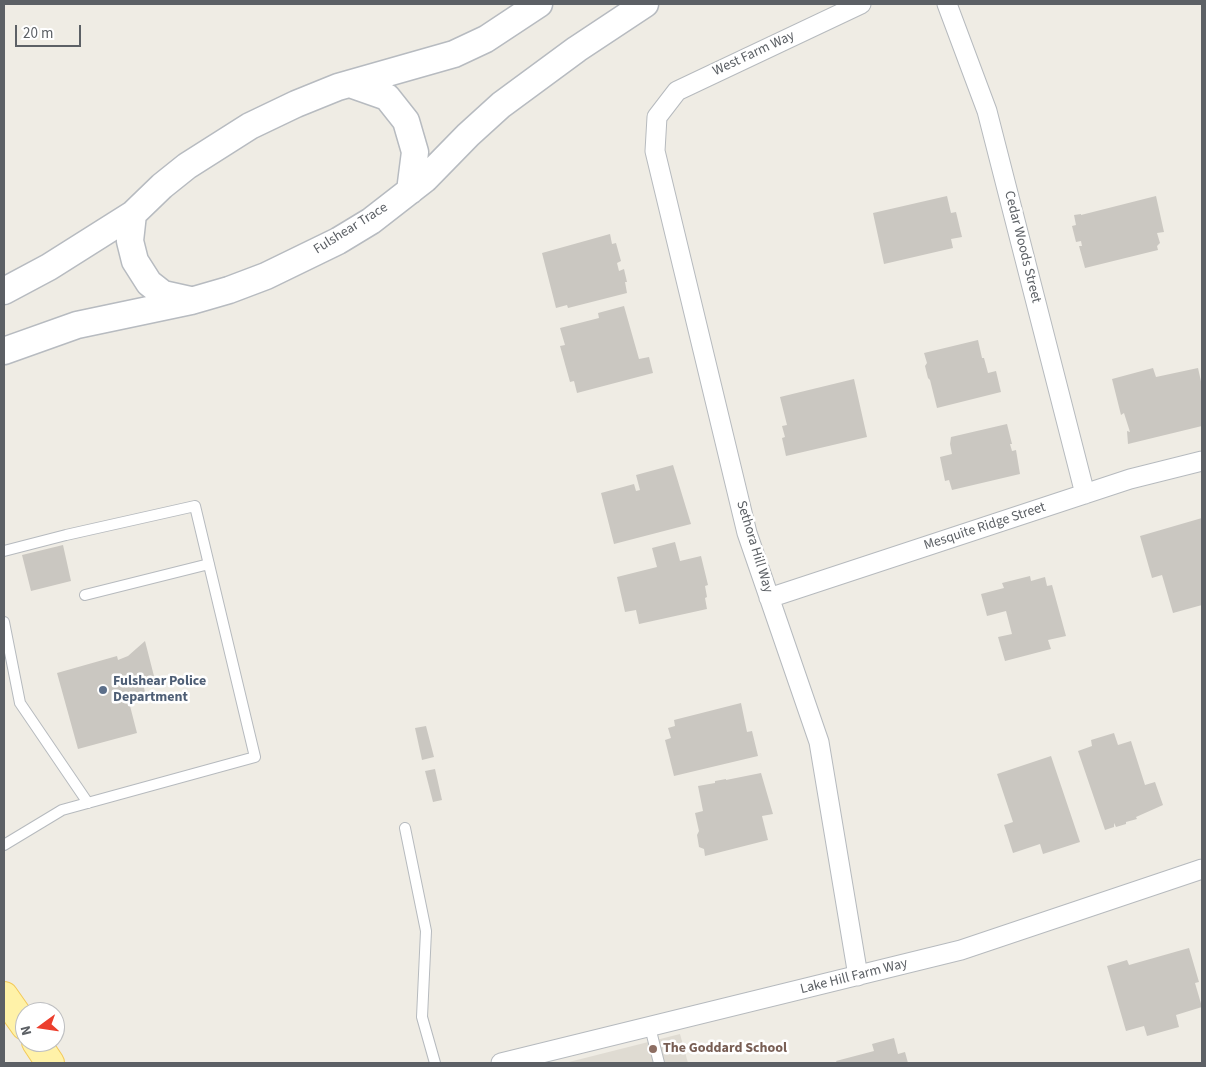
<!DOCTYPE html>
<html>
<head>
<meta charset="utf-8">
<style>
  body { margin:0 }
  #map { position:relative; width:1206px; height:1067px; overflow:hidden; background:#efece4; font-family:"Source Sans 3",sans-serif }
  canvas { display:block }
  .frame { position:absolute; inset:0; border:5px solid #5c6065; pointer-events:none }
  .north { position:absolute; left:15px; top:1002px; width:50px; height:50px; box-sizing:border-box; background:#fff; border:1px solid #bebfc1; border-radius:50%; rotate:256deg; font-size:14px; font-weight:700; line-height:20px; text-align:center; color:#5c6065 }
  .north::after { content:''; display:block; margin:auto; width:18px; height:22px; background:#ec3e2d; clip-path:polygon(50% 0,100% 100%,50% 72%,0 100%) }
  .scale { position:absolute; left:15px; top:25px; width:66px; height:22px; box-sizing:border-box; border:2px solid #5c6065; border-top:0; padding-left:6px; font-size:15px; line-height:18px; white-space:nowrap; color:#5c6065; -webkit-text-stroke:4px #fff; paint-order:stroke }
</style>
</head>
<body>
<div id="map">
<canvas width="1206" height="1067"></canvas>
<div class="frame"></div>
<div class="north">N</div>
<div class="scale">20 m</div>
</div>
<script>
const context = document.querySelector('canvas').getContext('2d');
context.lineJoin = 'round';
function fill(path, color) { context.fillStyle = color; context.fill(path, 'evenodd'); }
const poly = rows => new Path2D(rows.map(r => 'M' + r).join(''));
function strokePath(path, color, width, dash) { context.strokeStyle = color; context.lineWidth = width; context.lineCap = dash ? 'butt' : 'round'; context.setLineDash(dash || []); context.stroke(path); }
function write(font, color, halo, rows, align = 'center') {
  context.font = font + ' "Source Sans 3",sans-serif'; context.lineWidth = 5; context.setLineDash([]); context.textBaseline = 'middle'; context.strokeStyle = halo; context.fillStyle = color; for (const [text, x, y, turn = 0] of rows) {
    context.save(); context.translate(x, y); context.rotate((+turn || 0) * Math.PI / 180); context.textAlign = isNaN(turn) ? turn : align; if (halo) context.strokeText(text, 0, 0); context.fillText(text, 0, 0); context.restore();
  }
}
fill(poly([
  [680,1034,688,1063,565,1063]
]), '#dfdbd2');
fill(poly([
  [947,196,951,213,956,212,962,237,951,239,953,248,884,264,873,213],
  [1156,196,1164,232,1157,233,1160,243,1157,246,1158,250,1085,268,1079,246,1082,246,1081,241,1076,242,1072,226,1076,225,1074,215,1081,214,1081,215],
  [610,234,612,244,616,243,621,261,617,263,619,271,624,269,627,282,625,282,627,293,568,308,567,305,556,308,542,253],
  [624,306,639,359,649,357,653,373,577,393,574,381,570,382,560,346,565,345,560,328,599,318,598,313],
  [978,340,982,358,984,358,988,373,996,371,1001,392,937,408,930,380,928,378,925,366,927,363,924,353],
  [1153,368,1156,377,1198,368,1202,386,1202,426,1128,444,1127,431,1130,432,1124,413,1121,415,1112,379],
  [854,379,867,437,786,456,782,438,785,437,782,426,787,425,780,397],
  [1007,424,1012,444,1010,444,1012,451,1016,450,1020,474,952,490,949,480,945,481,940,457,952,454,950,444,951,437],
  [673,465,691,524,614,544,601,493,634,484,636,491,640,490,636,475],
  [1202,518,1202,605,1173,613,1162,575,1152,578,1140,536],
  [675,542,680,561,701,556,708,585,705,586,707,597,705,598,707,609,639,624,636,610,625,612,617,577,657,567,652,548],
  [63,545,71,581,31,591,22,555],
  [1030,576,1031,581,1045,577,1047,586,1052,585,1066,636,1048,640,1051,649,1005,661,998,637,1012,634,1006,611,987,616,981,594,1004,588,1002,583],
  [145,641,155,680,143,683,146,697,129,702,137,733,78,749,57,673,117,656,118,660,128,656],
  [741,703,747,732,752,731,758,756,674,776,665,740,671,738,668,728,675,726,674,720],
  [426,726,434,757,422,760,415,728],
  [1114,733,1118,745,1131,741,1145,785,1155,782,1163,805,1136,817,1137,819,1126,822,1126,824,1116,827,1114,823,1114,827,1105,830,1078,751,1092,746,1091,740],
  [1051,756,1080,842,1043,854,1040,844,1013,853,1004,825,1013,822,997,774],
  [435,769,442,800,433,802,425,771],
  [761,773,773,814,762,816,768,840,705,856,704,849,699,847,697,835,699,831,695,813,703,811,698,786,715,783,715,781,726,779,726,780],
  [1189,948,1199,982,1195,983,1202,1007,1176,1015,1179,1027,1147,1036,1144,1026,1126,1031,1107,966,1127,960,1129,965],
  [894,1038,898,1054,905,1052,908,1063,837,1063,836,1061,874,1051,872,1044]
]), '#cac7c1');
const lane = poly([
  [4,551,66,535,195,506,255,757,62,810,4,845],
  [85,595,209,564],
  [4,622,20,703,88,803],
  [405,828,426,931,422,1017,435,1063],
  [650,1027,659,1063]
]);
const street = poly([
  [947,4,987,111,1085,494],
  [769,598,1130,479,1202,461],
  [858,976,819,742,747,533,655,151,657,117,677,91,861,4],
  [501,1063,961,950,1202,869]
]);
const secondary = poly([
  [350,84,387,97,406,121,415,152,410,191],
  [133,214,130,241,135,261,149,283,163,294,190,300],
  [4,291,49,267,133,214,162,186,187,166,250,126,296,104,338,87,454,54,486,39,539,4],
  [4,351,77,325,191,301,229,290,266,276,338,241,371,221,425,179,468,135,501,105,577,49,645,4]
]);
const primary = poly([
  [4,996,25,1026],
  [36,1042,50,1063]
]);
strokePath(lane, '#b6babe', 12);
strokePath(street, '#b6babe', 21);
strokePath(secondary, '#b7bbc0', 29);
strokePath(primary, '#f3c958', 30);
strokePath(lane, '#fff', 10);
strokePath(street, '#fff', 19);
strokePath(secondary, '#fff', 26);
strokePath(primary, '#fff2a8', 28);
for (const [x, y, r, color] of [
  [103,690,5,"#5c6f8a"],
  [653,1049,5,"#8d6e63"]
]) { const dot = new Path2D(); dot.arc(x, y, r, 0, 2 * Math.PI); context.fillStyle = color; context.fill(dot); strokePath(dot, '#fff', 2); }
write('14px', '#5c6065', '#fff', [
  ["West Farm Way",754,54,-25],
  ["Fulshear Trace",351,229,-32],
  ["Cedar Woods Street",1022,247,76],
  ["Mesquite Ridge Street",985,527,-18],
  ["Sethora Hill Way",754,547,73],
  ["Lake Hill Farm Way",854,977,-14]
]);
write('bold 14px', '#4e5e75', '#fff', [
  ["Fulshear Police",113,682],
  ["Department",113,698]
], 'left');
write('bold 14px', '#785e54', '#fff', [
  ["The Goddard School",663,1049]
], 'left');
</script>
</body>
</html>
